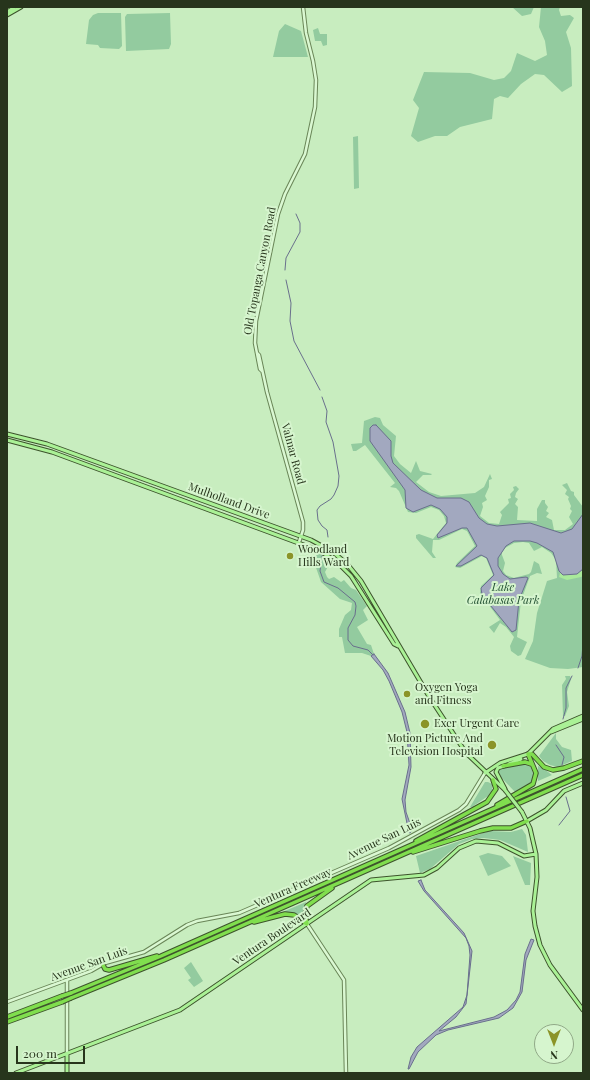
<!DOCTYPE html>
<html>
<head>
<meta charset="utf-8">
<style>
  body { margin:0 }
  #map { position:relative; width:590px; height:1080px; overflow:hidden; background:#c8edbf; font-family:"Playfair Display",serif }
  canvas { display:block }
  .frame { position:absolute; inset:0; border:8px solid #27351c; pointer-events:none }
  .north { position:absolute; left:534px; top:1024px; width:40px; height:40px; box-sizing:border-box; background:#d6f5ce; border:1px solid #90a887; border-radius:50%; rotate:180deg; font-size:11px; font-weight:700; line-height:16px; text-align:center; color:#27351c }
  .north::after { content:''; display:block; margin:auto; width:14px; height:18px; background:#8b9428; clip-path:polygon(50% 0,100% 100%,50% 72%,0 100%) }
  .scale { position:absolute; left:16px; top:1046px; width:69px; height:18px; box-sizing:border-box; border:2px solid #27351c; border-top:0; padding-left:5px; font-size:12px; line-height:14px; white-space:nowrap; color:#27351c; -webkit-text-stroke:3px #d6f5ce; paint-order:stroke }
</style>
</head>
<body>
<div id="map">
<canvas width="590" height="1080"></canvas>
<div class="frame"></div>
<div class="north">N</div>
<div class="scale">200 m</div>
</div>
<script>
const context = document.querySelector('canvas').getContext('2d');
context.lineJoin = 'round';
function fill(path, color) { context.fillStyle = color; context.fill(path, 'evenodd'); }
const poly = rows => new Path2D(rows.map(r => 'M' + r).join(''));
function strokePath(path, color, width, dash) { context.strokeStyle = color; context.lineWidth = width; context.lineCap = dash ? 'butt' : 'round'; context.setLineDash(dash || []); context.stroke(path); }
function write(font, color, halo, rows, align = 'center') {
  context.font = font + ' "Playfair Display",serif'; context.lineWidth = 4; context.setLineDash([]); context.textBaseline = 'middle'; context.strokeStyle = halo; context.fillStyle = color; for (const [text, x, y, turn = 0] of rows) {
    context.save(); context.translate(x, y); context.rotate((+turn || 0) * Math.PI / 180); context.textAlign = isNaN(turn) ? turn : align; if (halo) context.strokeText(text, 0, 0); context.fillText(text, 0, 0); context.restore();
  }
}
fill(poly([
  [512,7,534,7,531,14,522,16],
  [541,7,560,7,559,10,561,16,570,15,574,18,566,32,571,48,572,86,562,92,544,75,535,74,521,84,508,98,500,96,494,99,492,119,460,127,447,136,435,136,418,142,411,136,419,108,413,100,424,72,470,73,494,80,504,78,511,71,517,53,535,61,547,55,545,41,539,27],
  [98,13,121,13,122,46,119,49,100,48,98,45,86,44,89,20,93,15],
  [170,13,171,44,169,49,126,51,125,17,127,14],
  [285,24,301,31,308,57,273,57,279,31],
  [318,28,320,34,327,34,327,45,323,46,321,41,315,41,313,30],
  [358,136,359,188,354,189,353,137],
  [375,417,380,418,383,425,396,436,394,456,400,464,411,473,416,461,420,471,432,474,431,475,423,475,416,482,429,492,441,496,475,493,484,487,490,474,492,479,489,480,489,487,485,496,487,500,482,503,483,507,480,516,489,523,499,524,502,515,500,512,509,503,508,499,511,498,510,494,514,490,513,487,516,486,519,489,516,493,515,497,518,499,515,504,518,507,517,520,537,521,537,509,542,500,545,500,545,503,548,507,546,511,549,513,546,517,552,520,554,530,565,530,573,524,569,517,572,511,570,509,571,506,568,499,569,497,565,494,567,490,562,485,567,483,571,491,574,492,574,495,583,507,583,667,568,669,550,668,525,659,533,641,537,613,547,581,557,578,556,560,551,553,542,547,534,551,529,543,523,542,514,543,505,548,502,552,502,555,505,563,503,571,506,575,514,578,529,574,531,572,534,561,539,564,542,574,537,573,530,576,521,601,517,637,527,642,521,655,518,656,511,651,510,646,514,637,506,627,500,623,494,633,489,627,500,620,480,593,481,586,493,575,486,558,482,556,460,568,455,567,457,563,475,546,467,531,462,529,439,540,433,540,432,552,436,558,433,558,416,538,416,535,419,534,433,539,446,523,444,516,439,510,431,507,416,513,408,512,399,491,396,488,390,487,395,483,365,445,356,451,353,451,351,444,362,443,364,421],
  [316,554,322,554,331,561,325,572,327,577,329,579,334,577,341,582,344,580,351,588,356,590,367,606,363,610,368,620,357,627,367,644,371,645,374,654,371,656,362,653,345,653,342,637,339,637,339,629,345,615,351,610,352,603,340,599,321,582,313,559],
  [565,676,570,676,571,679,567,692,569,706,565,716,563,716,562,685,566,679],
  [556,733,556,739,562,747,571,750,572,761,558,767,550,765,543,761,539,756],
  [525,764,530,766,534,775,532,782,515,792,497,773,500,768],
  [538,766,543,768,552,775,538,781],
  [485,782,488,782,492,784,492,790,488,796,472,807,470,807],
  [522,829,526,835,528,852,500,840,484,838,472,839,459,844,430,869,420,873,416,856,480,834,490,831,511,832],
  [488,853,502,856,511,866,488,876,479,856],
  [513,856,531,863,530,885,525,885],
  [306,902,302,918,291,913,280,913],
  [191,962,203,981,194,987,188,980,191,978,184,968]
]), '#93cb9f');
fill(poly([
  [583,569,583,576,581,577,567,580,559,577,560,573,563,575,581,571]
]), '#a9ea9b');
const water = poly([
  [376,425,391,441,391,456,393,463,421,490,437,498,461,498,469,502,479,518,487,524,497,526,530,523,561,533,572,529,583,514,583,569,577,574,563,575,559,571,553,552,537,543,530,541,514,541,506,546,498,558,498,566,503,574,510,579,526,577,528,578,519,600,516,630,512,632,482,595,481,588,494,575,487,558,481,555,461,566,456,566,477,546,467,528,462,528,438,538,437,535,447,523,447,517,440,509,431,505,413,512,406,508,405,490,370,441,370,428,373,425,376,425],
  [374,654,388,673,405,712,410,733,411,767,405,800,406,812,412,829,410,828,411,832,409,833,402,799,409,765,407,732,402,712,389,681,383,670,371,656,374,654],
  [421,880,425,890,464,933,472,951,466,1004,456,1017,439,1031,494,1017,507,1010,516,1000,520,992,525,954,531,939,534,940,526,960,522,992,513,1008,499,1018,448,1030,436,1035,418,1052,409,1069,408,1069,411,1057,417,1047,463,1007,467,995,470,955,469,946,466,938,424,891,418,881,421,880]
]);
fill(water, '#a2a8bf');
strokePath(water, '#696f8c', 1);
strokePath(poly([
  [285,270,286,258,300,232,300,223,296,214],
  [286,280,291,303,290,321,294,341,320,390],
  [322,397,327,411,326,422,333,442,339,476,338,486,334,495,331,499,320,506,317,510,318,520,322,526,327,530,328,537],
  [322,556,320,571,324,582,338,588,355,602,356,606,355,615,348,628,348,640,353,646,368,650,373,655],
  [578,668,582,656,583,644],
  [563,719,566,708,566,688,572,676],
  [556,745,564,757,562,765],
  [559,825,570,811,566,797]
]), '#696f8c', 1);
const minor = poly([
  [257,353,259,355,267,392,303,522,303,530,299,542],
  [262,371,260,369,255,343,256,321,278,214,285,194,305,154,315,107,316,80,313,61,306,33,303,7],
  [307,924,344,980,346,1073],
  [7,1002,91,971,105,963,144,952,187,925,197,921,239,913,389,848,459,810,466,804,485,773],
  [67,1054,67,980]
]);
const major = poly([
  [7,12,15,7],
  [7,15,21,7],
  [7,434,47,444,311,540,333,552,348,565,361,581,430,698,466,753,505,790],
  [7,440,52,452,320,551,337,562,351,576,394,644,398,646],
  [551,732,583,719],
  [509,764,521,759],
  [504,766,498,768,496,772,505,789],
  [485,773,500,763,528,754,553,729,583,716],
  [522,812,530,828,536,854,537,877,533,911,535,926,540,945,550,965,583,1010],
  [527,821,546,810,564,791,583,783],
  [67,1054,67,1073],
  [16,1073,180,1010,371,880,424,875,437,868,459,848,476,841,498,843,524,856,536,854]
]);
const highway = poly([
  [528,754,532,754,544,767,553,770,564,768,583,761],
  [503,766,525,762,531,764],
  [497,805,533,784,536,773,528,754],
  [416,841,487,802,496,789,493,780],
  [413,852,480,831,493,828,511,828,527,821],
  [254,922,285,914,294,915,307,924],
  [307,924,305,914,307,906,332,888],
  [103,965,105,969,109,970,157,956],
  [71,993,161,956,583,769],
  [71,998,164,960,583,775],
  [7,1017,62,996],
  [7,1022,62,1002]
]);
strokePath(minor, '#698557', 4.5);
strokePath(major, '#3d532c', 5);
strokePath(highway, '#3d532c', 5.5);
strokePath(minor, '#daf8d2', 2.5);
strokePath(major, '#aaf196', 3);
strokePath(highway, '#80de4e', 3.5);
const majorBridge = poly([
  [505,790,522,812]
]);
const highwayBridge = poly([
  [62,996,71,993],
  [62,1002,71,998]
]);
strokePath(majorBridge, '#3d532c', 5, []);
strokePath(highwayBridge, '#3d532c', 5.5, []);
strokePath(majorBridge, '#aaf196', 3);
strokePath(highwayBridge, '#80de4e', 3.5);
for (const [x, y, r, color] of [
  [290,556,4,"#8b9428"],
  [407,694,4,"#8b9428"],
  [425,724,5,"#8b9428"],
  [492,745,5,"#8b9428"]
]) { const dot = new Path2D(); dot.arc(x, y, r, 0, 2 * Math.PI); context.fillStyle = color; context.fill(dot); strokePath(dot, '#d6f5ce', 1.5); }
write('11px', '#27351c', '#d6f5ce', [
  ["Old Topanga Canyon Road",260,271,-79],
  ["Valmar Road",293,454,75],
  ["Mulholland Drive",229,501,20],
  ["Avenue San Luis",384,839,-26],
  ["Ventura Freeway",293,888,-24],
  ["Ventura Boulevard",272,937,-34],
  ["Avenue San Luis",89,964,-20]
]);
write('11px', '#27351c', '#d6f5ce', [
  ["Woodland",298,550],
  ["Hills Ward",298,563],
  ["Oxygen Yoga",415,688],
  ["and Fitness",415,701],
  ["Exer Urgent Care",434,724],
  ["Motion Picture And",483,739,"right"],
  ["Television Hospital",483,752,"right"]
], 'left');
write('italic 11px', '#235133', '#d6f5ce', [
  ["Lake",503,588],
  ["Calabasas Park",503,601]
]);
</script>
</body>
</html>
